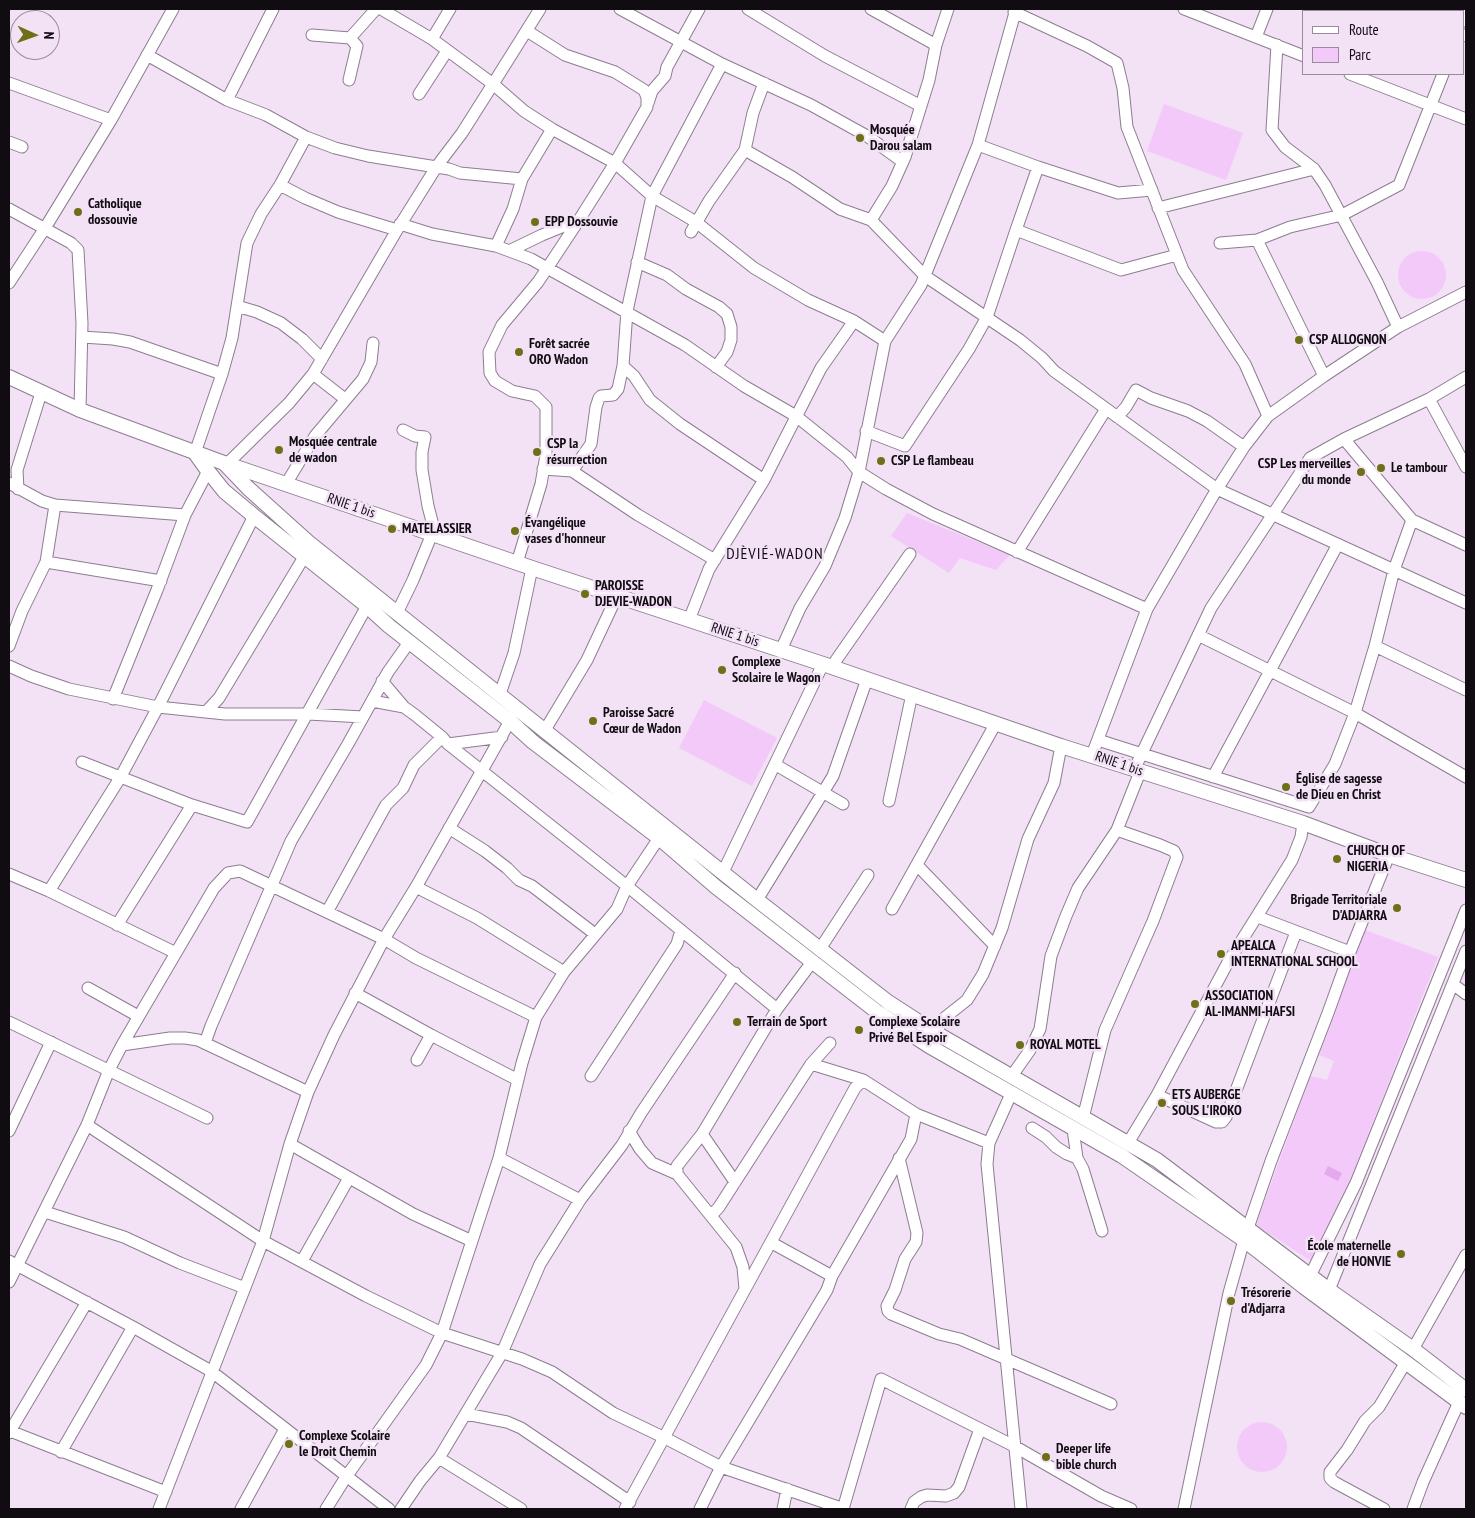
<!DOCTYPE html>
<html>
<head>
<meta charset="utf-8">
<style>
  body { margin:0 }
  #map { position:relative; width:1475px; height:1518px; overflow:hidden; background:#f3e1f6; font-family:"PT Sans Narrow",sans-serif }
  canvas { display:block }
  .frame { position:absolute; inset:0; border:10px solid #110b12; pointer-events:none }
  .legend { position:absolute; left:1302px; top:10px; width:162px; height:65px; box-sizing:border-box; background:#f3e1f6; border:1px solid #998b9b; margin:0; padding:6px 9px; list-style:none; font-size:15px; color:#110b12 }
  .legend li { display:flex; align-items:center; gap:10px; height:25px }
  .legend b { width:25px; border:1px solid #998b9b }
  .north { position:absolute; left:10px; top:10px; width:50px; height:50px; box-sizing:border-box; background:#f3e1f6; border:1px solid #998b9b; border-radius:50%; rotate:92deg; font-size:14px; font-weight:700; line-height:20px; text-align:center; color:#110b12 }
  .north::after { content:''; display:block; margin:auto; width:18px; height:22px; background:#6d7016; clip-path:polygon(50% 0,100% 100%,50% 72%,0 100%) }
</style>
</head>
<body>
<div id="map">
<canvas width="1475" height="1518"></canvas>
<div class="frame"></div>
<ul class="legend">
<li><b style="height:6px;background:#fff"></b>Route</li>
<li><b style="height:14px;background:#f3c9f9"></b>Parc</li>
</ul>
<div class="north">N</div>
</div>
<script>
const context = document.querySelector('canvas').getContext('2d');
context.lineJoin = 'round';
function fill(path, color) { context.fillStyle = color; context.fill(path, 'evenodd'); }
const poly = rows => new Path2D(rows.map(r => 'M' + r).join(''));
function strokePath(path, color, width, dash) { context.strokeStyle = color; context.lineWidth = width; context.lineCap = dash ? 'butt' : 'round'; context.setLineDash(dash || []); context.stroke(path); }
function write(font, color, halo, rows, align = 'center') {
  context.font = font + ' "PT Sans Narrow",sans-serif'; context.lineWidth = 5; context.setLineDash([]); context.textBaseline = 'middle'; context.strokeStyle = halo; context.fillStyle = color; for (const [text, x, y, turn = 0] of rows) {
    context.save(); context.translate(x, y); context.rotate((+turn || 0) * Math.PI / 180); context.textAlign = isNaN(turn) ? turn : align; if (halo) context.strokeText(text, 0, 0); context.fillText(text, 0, 0); context.restore();
  }
}
fill(poly([
  [1164,104,1243,133,1226,180,1147,151],
  '1398 275a24 24 0 1 1 48 0a24 24 0 1 1-48 0Z',
  [907,513,1010,555,996,570,960,558,949,573,891,536],
  [704,700,777,738,752,786,679,748],
  [1365,930,1438,957,1347,1188,1311,1261,1256,1225,1310,1076,1327,1080,1334,1061,1319,1055],
  '1237 1447a25 25 0 1 1 50 0a25 25 0 1 1-50 0Z'
]), '#f3c9f9');
fill(poly([
  [1328,1166,1342,1173,1338,1181,1324,1174]
]), '#e3a9ec');
const minor = poly([
  [381,9,432,39,493,84,524,111,552,129,615,163,652,196,696,222,754,268,808,300,854,321,885,341],
  [620,9,722,64,811,105,867,136,903,162],
  [748,9,825,56,921,106],
  [871,9,936,45],
  [1184,9,1304,56],
  [1393,9,1400,11],
  [1014,12,1087,46,1117,63,1123,88,1127,127,1183,270,1245,364,1268,416],
  [1464,21,1466,15],
  [312,35,350,38,376,9],
  [1464,35,1466,36],
  [1256,37,1267,9],
  [432,39,450,9],
  [1277,45,1272,130,1285,147,1314,169,1325,185,1377,282,1398,327],
  [147,55,227,100,266,115,306,137,335,148,368,156,449,169,460,173,522,179],
  [1350,74,1466,119],
  [349,80,357,46,350,38],
  [9,83,111,120],
  [419,94,447,51],
  [227,100,273,9],
  [648,103,652,91,665,76,667,67,699,9],
  [9,142,22,147],
  [978,145,1038,167,1118,193,1152,190],
  [745,150,792,177,840,209,871,220,925,276,1020,340,1042,358,1054,371,1217,489,1466,603],
  [280,185,305,198,338,212,397,230],
  [1158,208,1314,169],
  [9,209,71,243,78,250,82,323,80,410],
  [871,220,892,186,905,157,929,80,936,45,948,9],
  [400,224,432,234,496,246,531,259,685,345,744,386,796,416,847,457,859,472,886,489,933,514,1147,609],
  [1016,230,1121,270,1177,255],
  [691,232,709,201,745,150,753,113,764,83],
  [1257,240,1324,376],
  [1220,243,1257,240,1290,227,1342,215,1399,185,1443,74],
  [496,246,513,209,522,179,552,129],
  [511,250,542,235,579,220],
  [637,262,667,275,686,289,719,307,727,314,731,327,731,340,727,352,716,367],
  [9,283,45,228,111,120,173,9],
  [237,306,257,312,281,323,302,339,322,359],
  [82,337,113,339,130,342,222,374],
  [623,366,634,376,650,400,680,424,764,480],
  [313,374,345,399],
  [1429,399,1466,467],
  [1117,417,1126,407,1136,390,1151,398,1188,411,1207,421,1244,447],
  [866,431,905,446,969,349,987,317,1016,230,1038,167],
  [1344,439,1412,520,1466,545],
  [195,453,222,374,232,338,247,243,261,214,280,185,306,137],
  [227,464,289,403,313,374,397,230,437,166,462,133,493,84,540,9],
  [543,469,572,471,638,515,715,560],
  [572,471,591,444,596,407,599,398,601,396,613,395,618,389,623,366,627,311,652,196,722,64],
  [9,483,42,501,55,505,185,515],
  [286,484,315,436,363,379,371,362,373,343],
  [18,489,17,470,41,393],
  [1017,552,1106,409],
  [46,562,161,581],
  [517,563,541,484,546,455,546,407,535,396,512,391,495,381,490,373,489,352,502,325,538,282,579,220,615,163,647,107,647,97,644,90,615,72,565,55,527,31],
  [397,613,413,580,434,529,428,506,422,470,422,452,425,437,415,436,403,430],
  [689,620,709,569,764,480,821,368,854,321],
  [1198,635,1355,713,1466,777],
  [9,646,22,611,46,562,55,505],
  [1375,646,1466,690],
  [781,650,800,608,825,566,845,518,859,472,885,341,921,285,978,145,1016,9],
  [9,666,31,676,69,689,158,707,225,714,308,714,363,717],
  [832,666,910,554],
  [382,681,404,707],
  [500,694,514,653,532,568],
  [113,699,157,590,185,515,208,471],
  [372,701,404,707,415,715,442,737,448,744,627,886,777,1009,812,962],
  [206,712,219,698,304,557],
  [545,730,587,660,617,596],
  [1098,740,1309,807,1335,764,1355,713,1375,646,1394,570,1412,520],
  [448,744,502,737],
  [1092,755,1147,609,1217,489,1244,447,1268,416,1324,376,1398,327,1466,292],
  [82,762,192,805,247,822,367,606],
  [776,765,843,804],
  [1134,770,1211,608,1310,458,1344,439,1429,399,1466,377],
  [1213,777,1338,544],
  [889,801,912,694],
  [449,828,485,851,507,868,519,880,532,886,595,934],
  [917,865,995,946],
  [723,872,823,664],
  [9,874,49,891,176,953],
  [416,887,477,918,564,972],
  [49,891,120,778,158,707,254,516],
  [757,900,833,776,867,679],
  [892,909,996,723],
  [327,912,386,805,403,788,414,765,442,737],
  [1258,917,1350,952],
  [117,925,192,805],
  [820,949,868,875],
  [1453,984,1466,994],
  [88,988,138,1016],
  [355,993,431,1035,518,1080],
  [9,1022,207,1118],
  [936,1033,943,1019,967,1000,983,974,1002,928,1028,839,1054,783,1061,746],
  [205,1043,211,1026,291,841,348,744,388,672,410,641],
  [122,1045,170,1038,185,1038,198,1040,308,1092],
  [417,1060,431,1035],
  [811,1064,863,1080,916,1114,989,1143],
  [591,1076,677,944,681,930],
  [1011,1077,1030,1050,1040,1029,1051,956,1066,916,1078,888,1117,830,1140,772],
  [1011,1094,989,1143,987,1164,1021,1509],
  [1157,1095,1216,1122,1222,1122,1226,1117,1296,932],
  [1083,1118,1105,1030,1153,921,1177,857,1174,851,1160,845,1117,830],
  [87,1125,263,1241,366,1296,442,1333,522,1359,552,1372,613,1413,665,1438,721,1467,844,1509],
  [1032,1128,1046,1137,1056,1147,1067,1154,1077,1158],
  [1073,1129,1077,1158,1083,1169,1102,1231],
  [9,1131,51,1042],
  [629,1131,640,1149,652,1163,677,1174],
  [702,1134,735,1182],
  [1128,1143,1157,1095,1227,964,1292,860,1301,837,1303,823],
  [290,1144,413,1214,472,1241],
  [499,1158,580,1200,622,1145,641,1113,735,973],
  [899,1158,917,1233,916,1242,905,1259,895,1290,887,1306,888,1311,891,1314,939,1334,960,1339,1111,1404],
  [45,1212,124,1237,180,1263,245,1288],
  [711,1216,677,1174,677,1166,702,1134,777,1009],
  [1248,1228,1271,1161,1328,1013,1350,952,1389,855],
  [772,1243,832,1276],
  [9,1261,133,1327,211,1371,389,1509],
  [302,1261,349,1178],
  [9,1282,87,1125,109,1070,122,1045,214,888,228,873,240,871,384,939,416,958,536,1017],
  [1307,1282,1356,1183,1466,910],
  [745,1289,743,1267,736,1247,711,1216,719,1207,811,1064,830,1043],
  [1324,1296,1329,1290,1466,951],
  [1413,1349,1466,1255],
  [466,1414,507,1422,521,1428,630,1502],
  [10,1431,166,1492],
  [9,1433,87,1302],
  [61,1452,133,1327],
  [439,1458,521,1509],
  [159,1509,263,1241,290,1144,308,1092,334,1035,384,939,416,887,510,721],
  [241,1509,285,1429],
  [326,1509,346,1477,426,1365,442,1333,499,1158,522,1063,536,1017,564,972,617,909,627,886,659,838],
  [401,1509,420,1481,439,1458,502,1353,540,1264,580,1200],
  [625,1509,855,1088,863,1080],
  [700,1509,721,1467,827,1290,832,1276,911,1139,916,1114],
  [783,1509,787,1489],
  [843,1509,881,1379,1014,1446,1101,1496,1131,1509],
  [911,1509,914,1502,921,1497,927,1495,946,1496,954,1493,959,1487,980,1429],
  [1184,1509,1229,1293,1244,1240],
  [1384,1509,1334,1482,1330,1478,1330,1472,1347,1450,1365,1421,1379,1407,1406,1362],
  [1413,1509,1423,1482,1459,1402]
]);
const major = poly([
  [9,377,80,410,224,463,532,568,823,664,1061,746,1303,823,1389,855,1466,880],
  [195,453,208,471,224,491,254,516,367,606,389,626,510,721,533,742,659,838,716,887,876,1011,929,1046,1122,1156,1244,1240,1304,1287,1466,1407],
  [224,463,248,488,308,542,757,900,888,1002,936,1033,1157,1160,1329,1290,1413,1349,1466,1390]
]);
strokePath(minor, '#8d7d90', 13);
strokePath(major, '#8d7d90', 16);
strokePath(minor, '#fff', 11);
strokePath(major, '#fff', 14);
for (const [x, y, r, color] of [
  [860,138,5,"#6d7016"],
  [78,212,5,"#6d7016"],
  [535,222,5,"#6d7016"],
  [1299,340,5,"#6d7016"],
  [519,352,5,"#6d7016"],
  [279,450,5,"#6d7016"],
  [537,452,5,"#6d7016"],
  [881,461,5,"#6d7016"],
  [1381,468,5,"#6d7016"],
  [1361,472,5,"#6d7016"],
  [392,529,5,"#6d7016"],
  [515,531,5,"#6d7016"],
  [585,594,5,"#6d7016"],
  [722,670,5,"#6d7016"],
  [593,721,5,"#6d7016"],
  [1286,787,5,"#6d7016"],
  [1337,859,5,"#6d7016"],
  [1397,908,5,"#6d7016"],
  [1221,954,5,"#6d7016"],
  [1195,1004,5,"#6d7016"],
  [737,1022,5,"#6d7016"],
  [859,1030,5,"#6d7016"],
  [1020,1045,5,"#6d7016"],
  [1162,1103,5,"#6d7016"],
  [1401,1254,5,"#6d7016"],
  [1231,1301,5,"#6d7016"],
  [289,1444,5,"#6d7016"],
  [1046,1457,5,"#6d7016"]
]) { const dot = new Path2D(); dot.arc(x, y, r, 0, 2 * Math.PI); context.fillStyle = color; context.fill(dot); strokePath(dot, '#f3e1f6', 2); }
write('bold 14px', '#110b12', '#f3e1f6', [
  ["Mosquée",870,130],
  ["Darou salam",870,146],
  ["Catholique",88,204],
  ["dossouvie",88,220],
  ["EPP Dossouvie",545,222],
  ["CSP ALLOGNON",1309,340],
  ["Forêt sacrée",529,344],
  ["ORO Wadon",529,360],
  ["Mosquée centrale",289,442],
  ["de wadon",289,458],
  ["CSP la",547,444],
  ["résurrection",547,460],
  ["CSP Le flambeau",891,461],
  ["CSP Les merveilles",1351,464,"right"],
  ["du monde",1351,480,"right"],
  ["Le tambour",1391,468],
  ["Évangélique",525,523],
  ["vases d'honneur",525,539],
  ["MATELASSIER",402,529],
  ["PAROISSE",595,586],
  ["DJEVIE-WADON",595,602],
  ["Complexe",732,662],
  ["Scolaire le Wagon",732,678],
  ["Paroisse Sacré",603,713],
  ["Cœur de Wadon",603,729],
  ["Église de sagesse",1296,779],
  ["de Dieu en Christ",1296,795],
  ["CHURCH OF",1347,851],
  ["NIGERIA",1347,867],
  ["Brigade Territoriale",1387,900,"right"],
  ["D'ADJARRA",1387,916,"right"],
  ["APEALCA",1231,946],
  ["INTERNATIONAL SCHOOL",1231,962],
  ["ASSOCIATION",1205,996],
  ["AL-IMANMI-HAFSI",1205,1012],
  ["Terrain de Sport",747,1022],
  ["Complexe Scolaire",869,1022],
  ["Privé Bel Espoir",869,1038],
  ["ROYAL MOTEL",1030,1045],
  ["ETS AUBERGE",1172,1095],
  ["SOUS L'IROKO",1172,1111],
  ["École maternelle",1391,1246,"right"],
  ["de HONVIE",1391,1262,"right"],
  ["Trésorerie",1241,1293],
  ["d'Adjarra",1241,1309],
  ["Complexe Scolaire",299,1436],
  ["le Droit Chemin",299,1452],
  ["Deeper life",1056,1449],
  ["bible church",1056,1465]
], 'left');
write('14px', '#110b12', '#f3e1f6', [
  ["RNIE 1 bis",351,506,19],
  ["RNIE 1 bis",735,635,18],
  ["RNIE 1 bis",1119,764,19]
]);
context.letterSpacing = '1px';
write('16px', '#110b12', '#f3e1f6', [
  ["DJÈVIÉ-WADON",775,554]
]);
context.letterSpacing = '0px';
</script>
</body>
</html>
